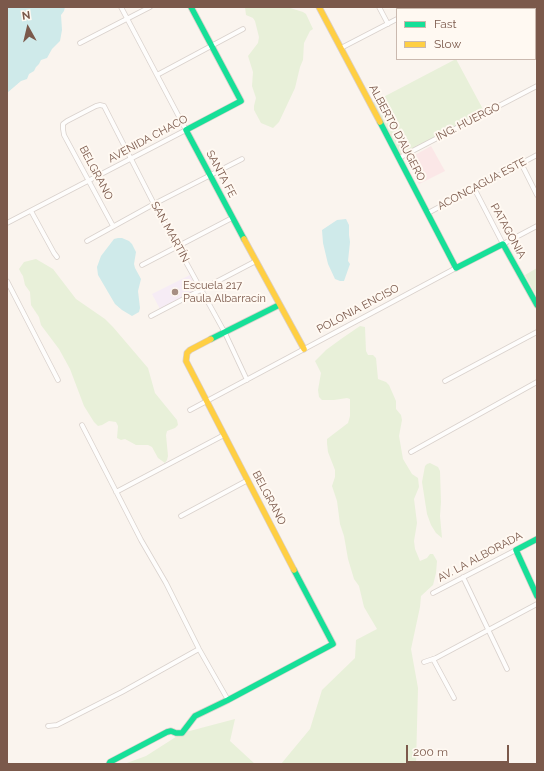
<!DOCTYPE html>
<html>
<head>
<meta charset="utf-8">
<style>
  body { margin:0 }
  #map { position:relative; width:544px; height:771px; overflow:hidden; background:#faf4ee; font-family:Raleway,sans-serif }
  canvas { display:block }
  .frame { position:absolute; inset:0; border:8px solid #7b594b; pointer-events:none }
  .legend { position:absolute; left:396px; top:8px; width:140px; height:52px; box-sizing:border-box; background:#fff9f2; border:1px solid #cab9af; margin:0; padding:5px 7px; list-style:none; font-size:12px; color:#7b594b }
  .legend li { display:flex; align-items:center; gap:8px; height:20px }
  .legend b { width:20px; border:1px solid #cab9af }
  .north { position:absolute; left:8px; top:8px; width:40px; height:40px; -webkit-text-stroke:3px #fff9f2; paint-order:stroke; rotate:352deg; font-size:11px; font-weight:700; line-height:16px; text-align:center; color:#7b594b }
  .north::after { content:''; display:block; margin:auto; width:14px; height:18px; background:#7b594b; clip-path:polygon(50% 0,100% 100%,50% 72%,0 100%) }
  .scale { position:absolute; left:406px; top:745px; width:103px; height:18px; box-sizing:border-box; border:2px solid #7b594b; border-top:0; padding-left:5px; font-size:12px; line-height:14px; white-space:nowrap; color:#7b594b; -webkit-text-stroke:3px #fff9f2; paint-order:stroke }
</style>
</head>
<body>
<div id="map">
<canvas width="544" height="771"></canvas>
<div class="frame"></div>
<ul class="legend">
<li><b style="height:5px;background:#16e098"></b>Fast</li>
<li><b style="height:5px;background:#ffcf43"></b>Slow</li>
</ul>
<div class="north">N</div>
<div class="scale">200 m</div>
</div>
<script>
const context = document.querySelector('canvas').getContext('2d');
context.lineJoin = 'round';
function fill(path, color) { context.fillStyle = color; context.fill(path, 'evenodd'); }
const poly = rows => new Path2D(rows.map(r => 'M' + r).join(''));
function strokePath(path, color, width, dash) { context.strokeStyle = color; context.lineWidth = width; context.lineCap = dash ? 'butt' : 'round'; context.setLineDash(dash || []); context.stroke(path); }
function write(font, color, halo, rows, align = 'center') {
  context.font = font + ' Raleway,sans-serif'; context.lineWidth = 4; context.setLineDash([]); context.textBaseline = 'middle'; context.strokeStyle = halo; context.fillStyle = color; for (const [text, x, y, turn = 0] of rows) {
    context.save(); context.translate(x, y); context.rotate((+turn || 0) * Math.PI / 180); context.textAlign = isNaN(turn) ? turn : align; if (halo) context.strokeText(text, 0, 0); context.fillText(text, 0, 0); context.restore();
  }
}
fill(poly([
  [190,275,197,290,160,309,152,294]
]), '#f6ecf5');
fill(poly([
  [431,146,445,171,419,184,406,160]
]), '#fbe7e7');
fill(poly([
  [245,7,287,7,303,12,306,14,313,29,310,31,304,43,303,60,300,67,295,88,279,122,273,128,261,123,254,110,254,106,256,98,252,86,253,72,248,56,258,43,259,37,255,21,253,18,246,15],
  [456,59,485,113,399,158,370,104],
  [36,259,53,269,76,299,105,319,113,327,148,368,155,393,177,420,178,425,175,428,167,431,166,435,168,456,167,460,165,463,158,458,152,447,148,445,136,445,125,439,121,440,117,438,118,426,116,422,109,421,102,425,98,426,94,422,84,406,70,369,59,349,41,325,39,317,31,305,30,292,25,285,23,276,21,273,19,269,24,262],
  [537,268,537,297,525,275],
  [360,326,365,327,366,351,368,355,373,355,376,358,378,379,386,382,389,385,396,401,396,409,401,415,402,420,399,436,403,459,412,474,418,478,419,487,414,499,417,523,414,541,415,549,420,561,427,558,430,554,433,554,437,561,436,573,433,585,421,596,420,607,411,649,418,688,416,764,281,764,310,729,322,690,355,658,356,640,377,629,364,607,359,586,354,579,348,559,344,536,340,524,337,501,332,486,335,477,335,470,328,452,327,443,327,439,348,423,350,416,350,399,347,398,334,400,322,400,319,397,318,390,321,373,315,361,326,350,341,339],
  [430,463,438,467,440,471,441,502,440,516,442,538,436,533,431,525,427,514,422,482,425,466,427,464],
  [235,719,230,741,255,764,124,764,146,756,182,733]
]), '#e8f0d9');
fill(poly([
  [7,7,65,7,64,11,61,15,62,30,60,41,52,49,47,58,41,60,39,64,36,67,34,71,29,74,27,79,21,81,7,93],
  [346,219,349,225,349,235,350,242,348,261,350,264,344,281,340,281,335,279,328,264,323,243,322,230,337,220],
  [118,238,122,238,129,241,132,244,136,252,134,264,135,268,141,279,138,291,140,308,139,312,132,316,122,310,115,304,98,275,97,267,101,256,114,239]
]), '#cfeaea');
const street = poly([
  [379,7,388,24],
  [512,7,514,9],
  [416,9,419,7],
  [535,20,537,21],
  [80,43,150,7],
  [341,48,397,19],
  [157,75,243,29],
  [399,158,537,86],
  [521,163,537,195],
  [474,188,503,244,537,226],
  [31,211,54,253,57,257],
  [428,213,537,155],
  [7,223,186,130,121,7],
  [113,226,64,135,63,129,63,124,67,121,96,106,100,105,104,106,154,204,225,333,247,380],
  [87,241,154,204,242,159],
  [142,265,232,218],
  [7,281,58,380],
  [151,316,256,261],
  [445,381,537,332],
  [190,410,456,268],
  [82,425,141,540,166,583,199,649,228,700],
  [411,452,537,382],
  [116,492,224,435],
  [181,516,248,480],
  [463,577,507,669],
  [433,593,516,550],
  [433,659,454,698],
  [424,662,436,658,537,604],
  [48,726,57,725,122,692,199,649]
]);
const fast = poly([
  [191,7,241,101,186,130,244,239],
  [380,122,456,268,503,244,537,305],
  [211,339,279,305],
  [537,539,516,550,537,596],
  [109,764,110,762,167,732,171,731,176,733,182,733,195,716,228,700,333,644,294,570]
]);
const slow = poly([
  [319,7,380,122],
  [244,239,304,349],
  [211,339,190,350,187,353,186,361,294,570]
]);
strokePath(street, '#d9d1cc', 5.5);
strokePath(fast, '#dad0ca', 7);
strokePath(slow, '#dad0ca', 7);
strokePath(street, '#fefdfc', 4);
strokePath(fast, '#16e098', 5.5);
strokePath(slow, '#ffcf43', 5.5);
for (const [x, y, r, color] of [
  [175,292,4,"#a78f84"]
]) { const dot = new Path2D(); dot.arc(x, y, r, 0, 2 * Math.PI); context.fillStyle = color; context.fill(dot); strokePath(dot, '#fff9f2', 1.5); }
write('11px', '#7b594b', '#fff9f2', [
  ["ING. HUERGO",468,122,-27],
  ["ALBERTO D'AUGERO",397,133,62],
  ["AVENIDA CHACO",148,139,-28],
  ["BELGRANO",96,173,62],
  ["SANTA FE",221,174,62],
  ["ACONCAGUA ESTE",482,184,-28],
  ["PATAGONIA",508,231,61],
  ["SAN MARTÍN",170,232,61],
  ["POLONIA ENCISO",358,309,-28],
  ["BELGRANO",269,498,62],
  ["AV. LA ALBORADA",480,557,-28]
]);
write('11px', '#7b594b', '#fff9f2', [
  ["Escuela 217",183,286],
  ["Paula Albarracín",183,299]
], 'left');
</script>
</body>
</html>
